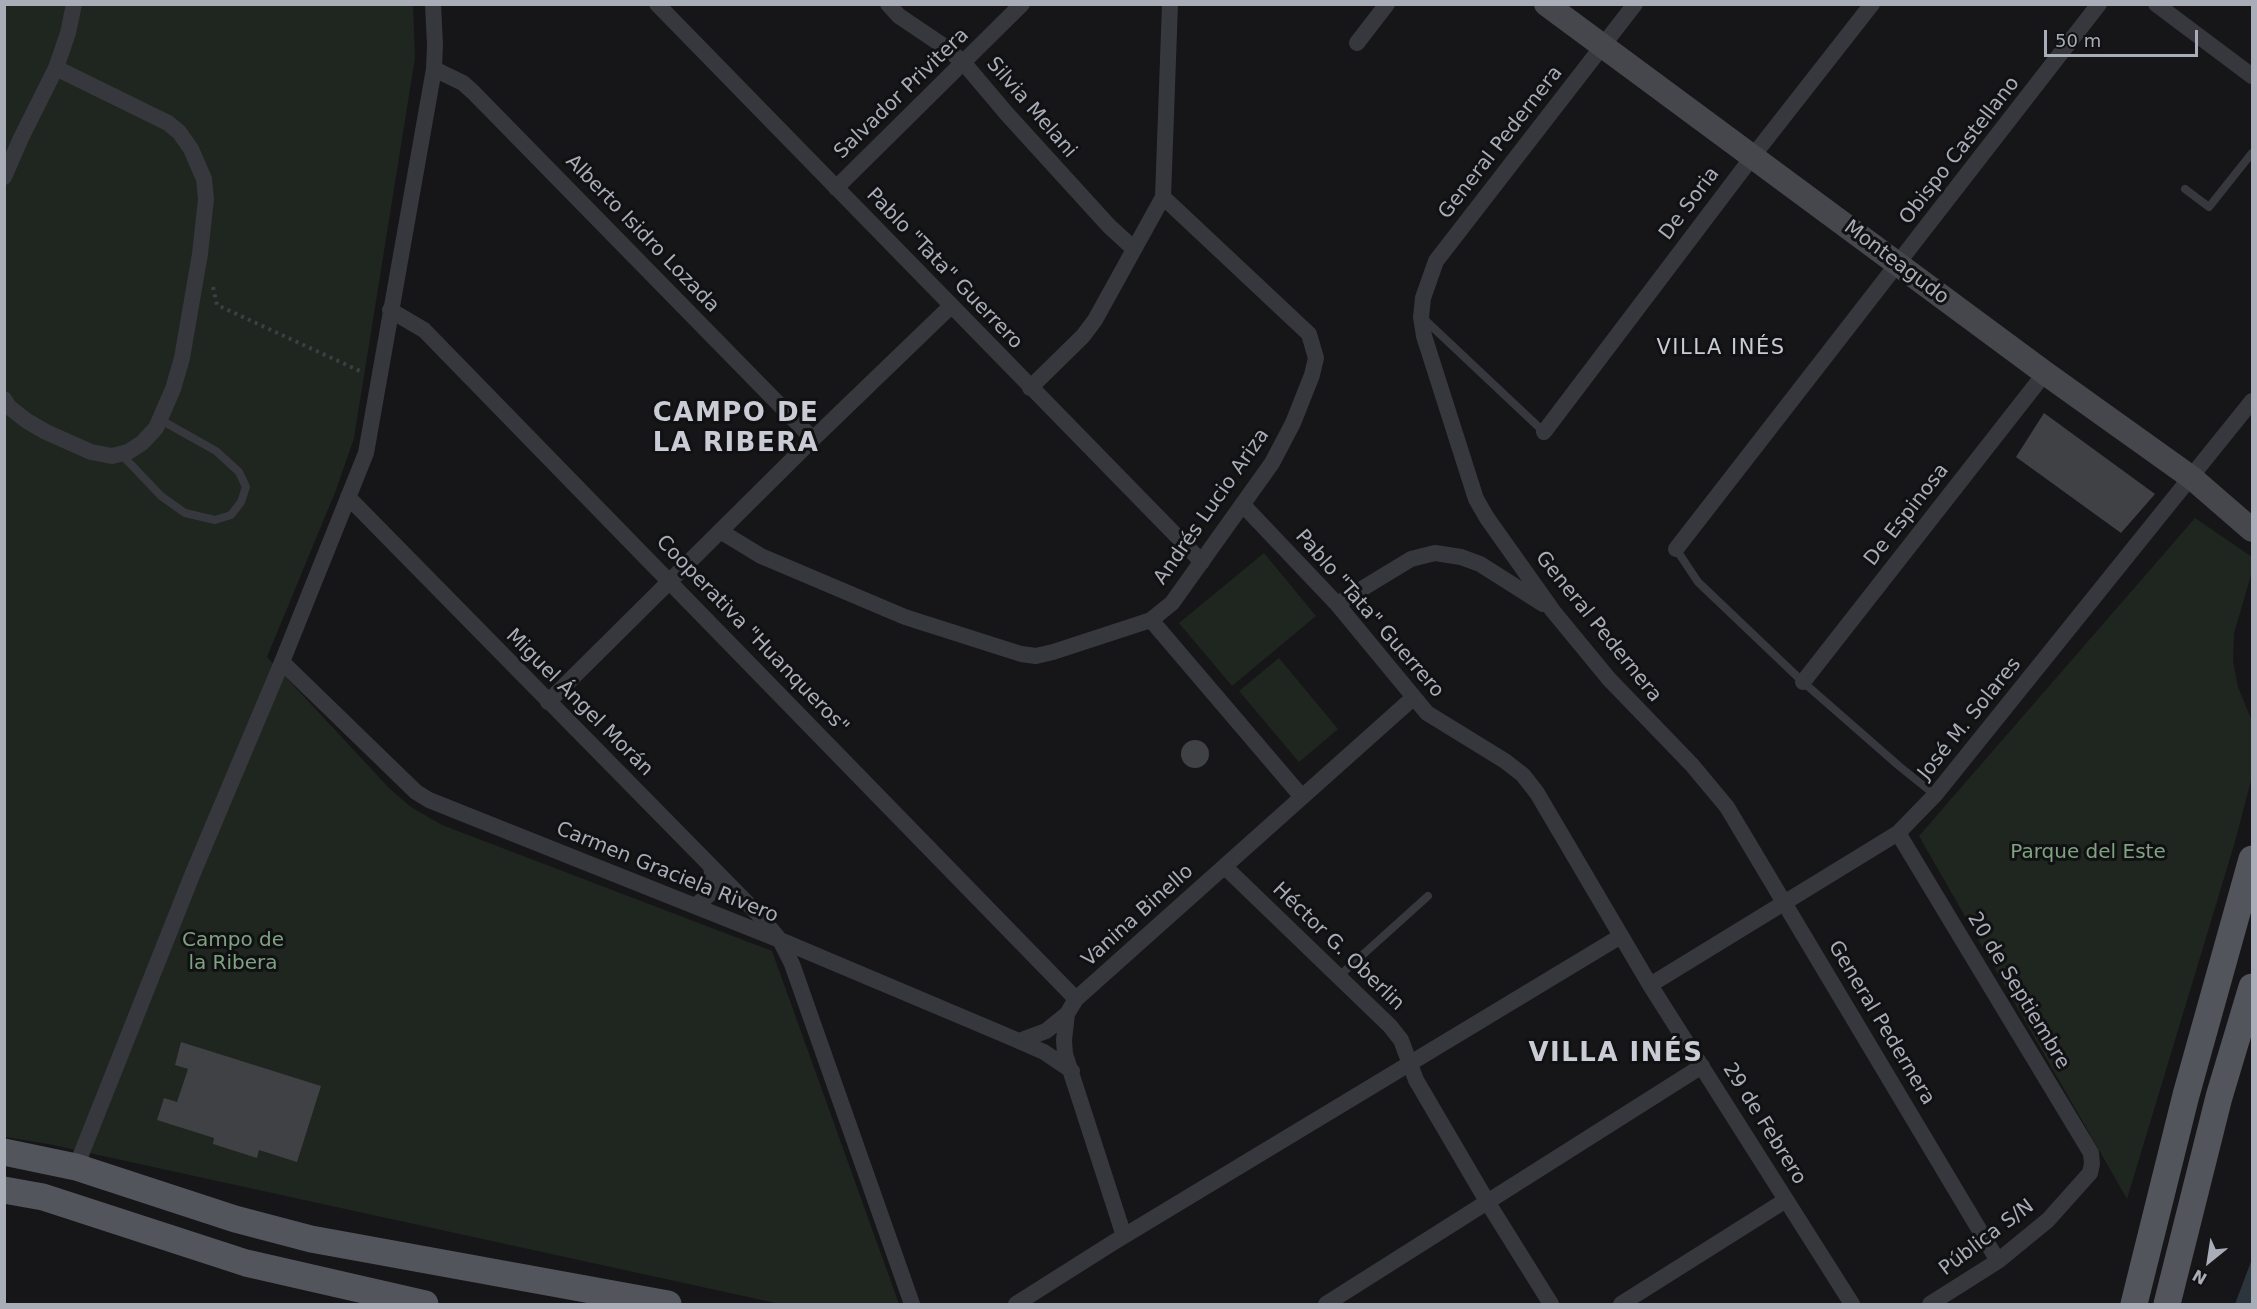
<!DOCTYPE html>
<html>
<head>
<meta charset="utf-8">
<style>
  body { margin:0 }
  #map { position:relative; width:2257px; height:1309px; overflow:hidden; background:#161618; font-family:"DejaVu Sans",sans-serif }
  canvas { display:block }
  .frame { position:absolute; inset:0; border:6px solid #a8adb8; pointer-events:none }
  .north { position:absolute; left:2179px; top:1231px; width:60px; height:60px; -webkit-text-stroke:4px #111113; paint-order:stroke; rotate:210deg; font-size:16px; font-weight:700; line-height:24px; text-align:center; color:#a8adb8 }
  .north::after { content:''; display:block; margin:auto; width:21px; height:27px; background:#a8adb8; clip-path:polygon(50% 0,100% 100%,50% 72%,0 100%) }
  .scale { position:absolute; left:2044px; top:30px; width:154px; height:27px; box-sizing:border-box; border:3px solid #a8adb8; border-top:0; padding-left:8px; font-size:18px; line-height:21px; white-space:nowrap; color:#a8adb8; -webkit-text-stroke:4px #111113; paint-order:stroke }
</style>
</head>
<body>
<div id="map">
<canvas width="2257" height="1309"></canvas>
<div class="frame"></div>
<div class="north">N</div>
<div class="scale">50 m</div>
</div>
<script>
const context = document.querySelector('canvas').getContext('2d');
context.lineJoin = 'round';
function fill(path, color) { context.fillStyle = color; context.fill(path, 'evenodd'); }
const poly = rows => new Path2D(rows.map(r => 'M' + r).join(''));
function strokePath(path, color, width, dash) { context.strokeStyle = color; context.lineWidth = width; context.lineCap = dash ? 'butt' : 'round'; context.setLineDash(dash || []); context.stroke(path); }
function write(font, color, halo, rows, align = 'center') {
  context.font = font + ' "DejaVu Sans",sans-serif'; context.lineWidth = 6; context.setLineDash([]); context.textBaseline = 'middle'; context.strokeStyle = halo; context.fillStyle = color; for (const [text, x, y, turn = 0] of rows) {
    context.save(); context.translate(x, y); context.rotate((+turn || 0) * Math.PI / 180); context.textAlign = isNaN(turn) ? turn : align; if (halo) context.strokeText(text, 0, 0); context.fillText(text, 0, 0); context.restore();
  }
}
fill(poly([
  [4,5,413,5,415,58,354,438,336,490,267,657,390,789,411,807,442,825,772,951,899,1304,780,1304,48,1144,5,1137],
  [2195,518,2252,557,2252,572,2234,633,2233,661,2238,687,2252,721,2252,777,2234,845,2127,1199,1919,836],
  [1264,553,1316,616,1232,686,1179,623],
  [1279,658,1338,729,1299,762,1239,691]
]), '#1e261f');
fill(poly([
  [2252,1259,2252,1304,2235,1304]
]), '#2c353c');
fill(poly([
  [2044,413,2155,494,2121,533,2016,457],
  '1181 754a14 14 0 1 1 28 0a14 14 0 1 1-28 0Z',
  [181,1042,321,1086,297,1162,259,1150,257,1158,213,1144,214,1138,157,1120,164,1098,177,1102,188,1069,175,1065]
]), '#404145');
strokePath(poly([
  [213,287,217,305,362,372]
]), '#3d3f44', 4, [3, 4.5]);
strokePath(poly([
  [2185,189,2209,207,2252,153],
  [1424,319,1544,432],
  [121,454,161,496,185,513,215,520,231,515,241,502,246,487,239,472,216,451,159,419],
  [1676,549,1698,582,1803,682,1899,766,1935,795],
  [1338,977,1428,896]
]), '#37383d', 8);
strokePath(poly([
  [657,4,1202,562],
  [888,4,899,16,942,45,963,62,1007,114,1109,226,1134,249],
  [1635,4,1436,261,1423,298,1421,317,1424,336,1476,499,1487,518,1553,611,1609,679,1692,765,1727,807,1998,1261],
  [2156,4,2252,76],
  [1357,43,1387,4],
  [434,69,463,83,473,92,813,439],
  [4,177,21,138,56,68,68,33,74,4],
  [836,188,1022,4],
  [390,310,424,330,1076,999],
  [1030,388,1083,336,1095,320,1163,197,1170,4],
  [4,399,9,407,27,421,46,432,91,452,112,456,128,452,142,443,156,428,173,389,182,358,200,254,206,199,204,179,191,149,179,132,168,123,56,68],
  [1544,432,1753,156,1872,4],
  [348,497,761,917,780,940,792,964,912,1304],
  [1243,505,1337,604,1427,713,1505,761,1523,775,1537,793,1650,985,1852,1304],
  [720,531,761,556,905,617,1021,654,1036,656,1053,652,1151,620,1172,603,1272,463,1293,423,1312,375,1316,358,1309,334,1163,197],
  [1676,549,2099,4],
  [1337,604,1411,559,1435,553,1461,557,1480,564,1543,604],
  [1151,620,1302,797],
  [282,662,416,792,429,800,780,940,1005,1035,1044,1052,1072,1071],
  [1803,682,2045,373],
  [548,702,813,439,951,306],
  [1898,833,2091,1153,2092,1164,2090,1173,2048,1220,1998,1261,1930,1304],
  [1225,867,1390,1026,1401,1040,1416,1080,1488,1203,1551,1304],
  [695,906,711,893,713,879,711,867],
  [1650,985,1898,833,1935,795,2252,401],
  [1019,1041,1046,1031,1067,1014],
  [76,1167,193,873,282,662,366,453,434,69,435,45,433,4],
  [1124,1236,1065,1054,1064,1040,1067,1014,1076,999,1413,698],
  [1016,1304,1114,1242,1621,936],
  [1326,1304,1702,1066],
  [1621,1304,1786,1200]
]), '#37383d', 16);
strokePath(poly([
  [1546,4,2045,373,2192,478,2252,530]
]), '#45474d', 24);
strokePath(poly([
  [4,1152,76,1167,235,1219,311,1239,668,1304],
  [4,1190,43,1197,246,1263,425,1304],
  [2134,1304,2186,1095,2252,859],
  [2167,1304,2219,1097,2252,987]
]), '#53555c', 27);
write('20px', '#a8adb8', '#111113', [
  ["Salvador Privitera",902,94,-44],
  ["Silvia Melani",1031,108,49],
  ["General Pedernera",1501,143,-52],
  ["Obispo Castellano",1960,151,-52],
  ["De Soria",1690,204,-53],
  ["Alberto Isidro Lozada",642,234,46],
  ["Monteagudo",1896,263,37],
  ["Pablo \"Tata\" Guerrero",944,269,46],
  ["Andrés Lucio Ariza",1212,507,-55],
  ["De Espinosa",1907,515,-52],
  ["Pablo \"Tata\" Guerrero",1369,614,49],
  ["General Pedernera",1598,627,51],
  ["Cooperativa \"Huanqueros\"",752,635,46],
  ["Miguel Ángel Morán",579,703,45],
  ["José M. Solares",1970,719,-51],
  ["Carmen Graciela Rivero",667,873,22],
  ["Vanina Binello",1138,916,-42],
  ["Héctor G. Oberlin",1338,947,44],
  ["20 de Septiembre",2018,991,59],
  ["General Pedernera",1881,1023,59],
  ["29 de Febrero",1764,1124,58],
  ["Pública S/N",1987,1238,-37]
]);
write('20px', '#7fa381', '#111113', [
  ["Parque del Este",2088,853],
  ["Campo de",233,941],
  ["la Ribera",233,964]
]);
context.letterSpacing = '1.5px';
write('21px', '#c9ccd4', '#111113', [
  ["VILLA INÉS",1721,349]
]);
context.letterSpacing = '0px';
context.letterSpacing = '1.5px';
write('bold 26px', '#c9ccd4', '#111113', [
  ["CAMPO DE",736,414],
  ["LA RIBERA",736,444],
  ["VILLA INÉS",1616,1054]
]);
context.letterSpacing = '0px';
</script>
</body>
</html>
